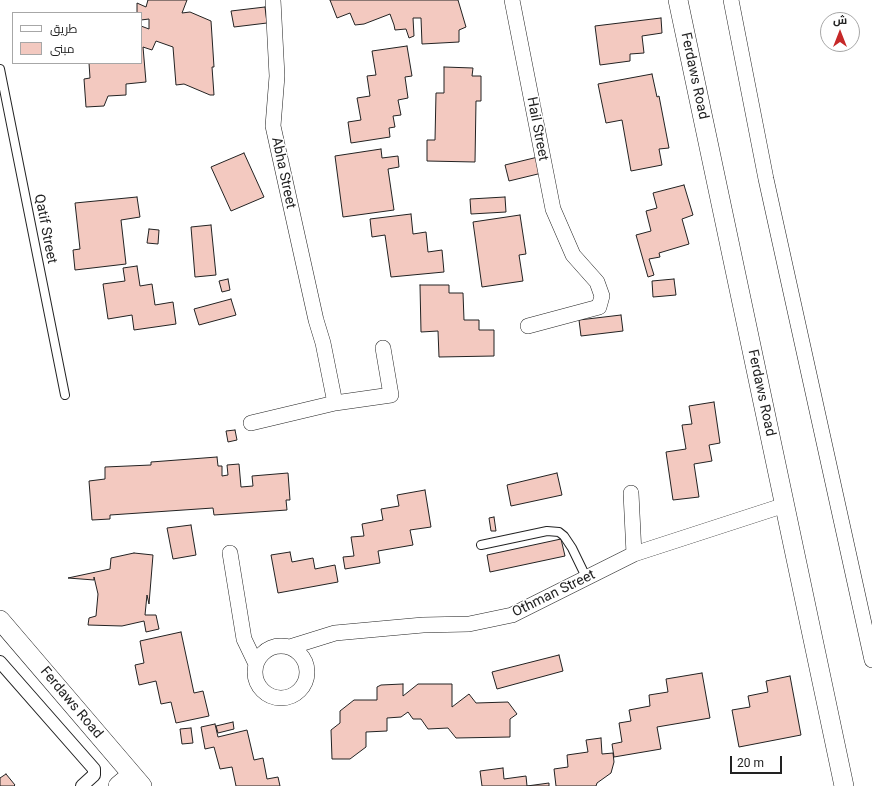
<!DOCTYPE html>
<html>
<head>
<meta charset="utf-8">
<style>
  body { margin:0 }
  #map { position:relative; width:872px; height:786px; overflow:hidden; background:#fff; font-family:Roboto,Cairo,sans-serif }
  canvas { display:block }
  .legend { position:absolute; left:12px; top:12px; width:130px; height:52px; box-sizing:border-box; background:#fff; border:1px solid #a7a7a7; margin:0; padding:5px 7px; list-style:none; font-size:12px; color:#222 }
  .legend li { display:flex; align-items:center; gap:8px; height:20px }
  .legend b { width:20px; border:1px solid #a7a7a7 }
  .north { position:absolute; left:820px; top:12px; width:40px; height:40px; box-sizing:border-box; background:#fff; border:1px solid #a7a7a7; border-radius:50%; rotate:0deg; font-size:11px; font-weight:700; line-height:16px; text-align:center; color:#222 }
  .north::after { content:''; display:block; margin:auto; width:14px; height:18px; background:#c62828; clip-path:polygon(50% 0,100% 100%,50% 72%,0 100%) }
  .scale { position:absolute; left:730px; top:756px; width:52px; height:18px; box-sizing:border-box; border:2px solid #222; border-top:0; padding-left:5px; font-size:12px; line-height:14px; white-space:nowrap; color:#222; -webkit-text-stroke:3px #fff; paint-order:stroke }
</style>
</head>
<body>
<div id="map">
<canvas width="872" height="786"></canvas>
<ul class="legend">
<li><b style="height:5px;background:#fff"></b>طريق</li>
<li><b style="height:11px;background:#f3c9c0"></b>مبنى</li>
</ul>
<div class="north">ش</div>
<div class="scale">20 m</div>
</div>
<script>
const context = document.querySelector('canvas').getContext('2d');
context.lineJoin = 'round';
function fill(path, color) { context.fillStyle = color; context.fill(path, 'evenodd'); }
const poly = rows => new Path2D(rows.map(r => 'M' + r).join(''));
function strokePath(path, color, width, dash) { context.strokeStyle = color; context.lineWidth = width; context.lineCap = dash ? 'butt' : 'round'; context.setLineDash(dash || []); context.stroke(path); }
function write(font, color, halo, rows, align = 'center') {
  context.font = font + ' Roboto,sans-serif'; context.lineWidth = 3; context.setLineDash([]); context.textBaseline = 'middle'; context.strokeStyle = halo; context.fillStyle = color; for (const [text, x, y, turn = 0] of rows) {
    context.save(); context.translate(x, y); context.rotate((+turn || 0) * Math.PI / 180); context.textAlign = isNaN(turn) ? turn : align; if (halo) context.strokeText(text, 0, 0); context.fillText(text, 0, 0); context.restore();
  }
}
const building = poly([
  [148,0,187,0,182,13,190,12,211,21,214,67,212,67,214,95,210,95,184,84,176,85,173,47,156,41,152,50,143,47,146,82,126,84,126,95,108,96,104,106,86,107,84,79,90,78,89,63,141,63,141,26,149,29,149,19,141,20,141,13,137,13,137,3,146,7,148,0],
  [330,0,458,0,466,27,459,30,459,42,422,44,421,18,413,18,414,36,409,38,406,29,395,30,394,25,390,14,364,24,355,25,350,13,337,18,330,0],
  [265,7,267,23,234,27,231,11,265,7],
  [661,18,662,33,642,36,644,53,630,54,630,61,600,65,595,26,661,18],
  [407,46,412,76,405,77,408,98,398,100,401,115,393,116,395,127,389,128,390,137,351,143,348,122,361,120,357,98,370,96,367,76,376,75,372,51,407,46],
  [444,67,473,68,472,76,481,76,481,101,476,101,475,162,427,161,427,140,435,140,436,93,444,93,444,67],
  [652,74,657,97,659,96,669,148,659,149,662,165,631,171,622,120,606,123,598,84,652,74],
  [381,149,382,158,398,156,399,167,388,169,394,210,343,217,335,156,381,149],
  [244,153,264,197,231,211,211,167,244,153],
  [538,157,542,173,509,181,505,165,538,157],
  [684,185,693,215,682,219,689,244,659,253,660,257,649,259,654,275,648,277,636,235,651,231,646,211,657,208,653,193,684,185],
  [137,197,140,217,121,220,126,264,75,270,73,250,80,249,75,203,137,197],
  [505,197,506,212,471,214,470,199,505,197],
  [411,214,413,234,426,232,428,252,442,250,444,272,391,277,385,235,372,237,370,219,411,214],
  [520,215,526,254,519,255,523,281,482,287,473,222,520,215],
  [211,225,216,275,195,277,191,227,211,225],
  [149,229,159,230,158,244,147,243,149,229],
  [137,266,140,286,152,284,155,305,173,302,176,324,134,330,132,315,108,319,103,284,125,281,123,268,137,266],
  [228,279,230,290,222,292,219,281,228,279],
  [674,279,676,295,653,297,652,281,674,279],
  [420,285,449,285,449,293,463,293,464,320,479,320,479,330,494,330,494,356,439,357,438,331,421,332,420,285],
  [231,299,236,315,199,325,194,309,231,299],
  [621,315,623,331,581,336,579,320,621,315],
  [714,402,720,443,709,445,712,461,694,464,699,497,673,500,666,452,686,449,682,425,692,424,689,406,714,402],
  [235,430,237,440,228,442,226,431,235,430],
  [217,457,218,466,222,466,222,476,228,475,227,465,239,464,241,487,253,486,252,476,288,473,290,500,286,500,287,510,214,515,213,508,110,515,110,519,92,520,89,481,105,479,105,467,151,465,151,462,217,457],
  [557,473,562,495,511,506,507,485,557,473],
  [425,490,431,527,410,530,413,545,378,551,380,563,345,569,343,557,354,556,351,537,364,536,362,524,383,520,381,509,399,506,397,495,425,490],
  [494,517,496,531,491,531,489,518,494,517],
  [191,525,196,555,173,559,167,528,191,525],
  [561,539,565,556,490,572,487,555,561,539],
  [290,552,292,562,313,558,315,569,335,565,338,582,278,593,271,555,290,552],
  [134,553,153,555,149,604,147,595,145,615,156,615,159,629,146,632,144,621,122,626,88,625,89,618,96,616,98,594,94,577,94,580,68,578,110,569,111,558,134,553],
  [181,632,194,693,203,691,209,716,176,723,171,702,161,704,156,681,139,685,135,665,144,663,140,641,181,632],
  [559,655,563,671,497,689,492,672,559,655],
  [702,673,710,718,657,727,661,749,614,757,612,744,622,742,619,723,631,721,629,710,650,706,649,695,668,692,666,679,702,673],
  [790,676,801,735,739,747,732,710,750,707,748,696,768,692,766,681,790,676],
  [403,684,403,696,418,684,452,684,452,707,469,694,476,703,508,702,517,714,510,719,510,737,456,738,448,728,428,729,421,719,413,719,408,712,401,717,387,718,387,731,366,732,366,747,350,759,332,759,331,730,340,723,340,711,354,700,377,700,377,687,381,685,403,684],
  [233,722,234,729,218,733,216,726,233,722],
  [215,724,218,737,247,730,254,760,263,758,267,779,278,777,280,786,236,786,232,767,220,769,214,747,205,749,201,727,215,724],
  [191,728,193,743,182,744,180,729,191,728],
  [601,738,602,754,613,753,614,762,611,773,597,783,596,786,556,786,554,769,568,767,567,755,588,752,586,740,601,738],
  [503,768,504,779,526,776,527,786,549,783,549,786,482,786,480,771,503,768],
  [6,774,15,785,14,786,0,786,0,778,6,774]
]);
fill(building, '#f3c9c0');
strokePath(building, '#222', 1);
const service = poly([
  [0,69,65,395],
  [481,545,547,531,559,532,564,536,572,548,587,579]
]);
const pedestrian = poly([
  [0,662,94,769,94,775,82,786]
]);
const minor = poly([
  [273,0,277,76,273,126,316,320,323,343,335,403],
  [512,0,553,209,573,255,597,282,602,296,599,307,528,326],
  [731,0,766,179,872,660],
  [251,423,335,403,391,395,383,348],
  [631,493,634,554],
  [230,553,244,639,256,664],
  '255 672a26 26 0 1 1 52 0a26 26 0 1 1-52 0Z',
  [290,647,335,633,423,625,469,624,512,615,634,554,785,505]
]);
const tertiary = poly([
  [678,0,844,786],
  [0,620,142,786],
  [118,786,131,775]
]);
strokePath(service, '#222', 10);
strokePath(pedestrian, '#222', 14);
strokePath(minor, '#222', 16);
strokePath(tertiary, '#222', 20);
strokePath(service, '#fff', 8);
strokePath(pedestrian, '#fff', 12);
strokePath(minor, '#fff', 15);
strokePath(tertiary, '#fff', 19);
write('14px', '#222', '#fff', [
  ["Ferdaws Road",694,76,78],
  ["Hail Street",537,129,79],
  ["Abha Street",283,173,78],
  ["Qatif Street",45,229,79],
  ["Ferdaws Road",761,393,78],
  ["Othman Street",554,594,-26],
  ["Ferdaws Road",71,703,50]
]);
</script>
</body>
</html>
